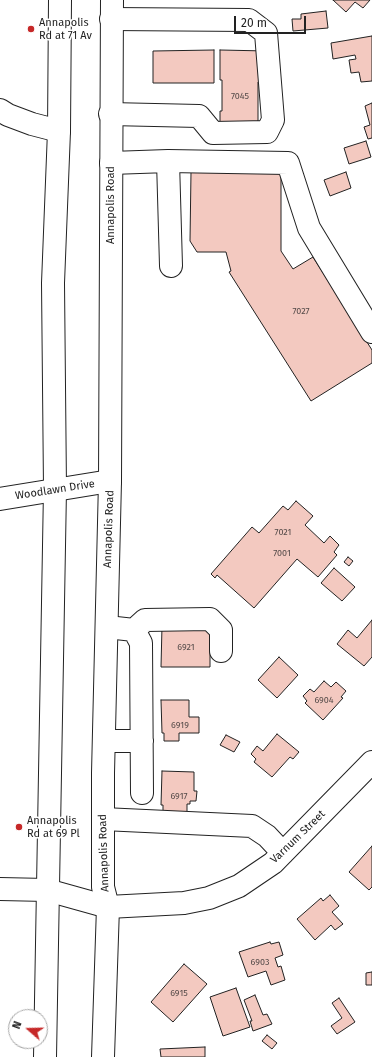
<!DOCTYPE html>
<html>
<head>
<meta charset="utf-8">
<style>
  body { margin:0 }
  #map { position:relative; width:372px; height:1057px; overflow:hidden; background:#fff; font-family:"Fira Sans",sans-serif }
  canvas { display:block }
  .north { position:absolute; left:8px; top:1009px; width:40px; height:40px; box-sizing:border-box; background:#fff; border:1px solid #a7a7a7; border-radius:50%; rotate:290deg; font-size:11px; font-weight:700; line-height:16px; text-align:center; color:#222 }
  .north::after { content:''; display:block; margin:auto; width:14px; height:18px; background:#c62828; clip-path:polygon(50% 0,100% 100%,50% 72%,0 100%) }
  .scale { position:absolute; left:234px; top:16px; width:72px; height:18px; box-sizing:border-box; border:2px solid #222; border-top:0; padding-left:5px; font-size:12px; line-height:14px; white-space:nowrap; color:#222; -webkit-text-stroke:3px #fff; paint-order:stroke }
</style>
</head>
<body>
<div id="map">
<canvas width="372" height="1057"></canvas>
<div class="north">N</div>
<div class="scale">20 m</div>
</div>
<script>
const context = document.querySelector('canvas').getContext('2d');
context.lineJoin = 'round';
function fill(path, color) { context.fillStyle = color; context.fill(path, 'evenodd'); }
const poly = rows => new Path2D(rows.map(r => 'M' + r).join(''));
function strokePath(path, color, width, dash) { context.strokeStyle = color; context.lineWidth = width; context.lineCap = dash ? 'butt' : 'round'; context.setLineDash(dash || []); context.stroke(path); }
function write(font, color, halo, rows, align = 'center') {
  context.font = font + ' "Fira Sans",sans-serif'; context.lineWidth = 3; context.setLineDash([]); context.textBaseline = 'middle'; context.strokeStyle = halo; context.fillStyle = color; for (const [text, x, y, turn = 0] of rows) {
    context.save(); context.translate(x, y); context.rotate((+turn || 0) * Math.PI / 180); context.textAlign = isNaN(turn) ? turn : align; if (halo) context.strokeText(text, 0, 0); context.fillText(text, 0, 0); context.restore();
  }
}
const building = poly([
  [333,0,370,0,363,8,355,2,346,12,333,0],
  [326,11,328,28,293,31,292,19,301,19,301,14,326,11],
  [372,36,372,81,361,82,359,72,351,73,349,60,356,59,355,55,333,59,331,43,372,36],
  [214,50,214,83,153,83,153,51,214,50],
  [220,50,267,51,267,81,258,82,258,125,220,125,220,111,222,111,222,80,220,80,220,50],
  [372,103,372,138,368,139,364,127,370,125,365,106,372,103],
  [366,141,371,157,349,164,344,148,366,141],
  [281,170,281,251,293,269,313,257,372,350,372,363,311,401,229,272,231,271,226,252,197,252,190,241,191,172,281,170],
  [346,172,351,188,330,196,324,180,346,172],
  [296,501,313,516,305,525,324,543,330,536,339,545,334,552,337,555,318,577,297,559,254,608,217,575,215,578,211,574,252,527,259,533,283,506,288,510,296,501],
  [348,557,353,561,349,566,344,562,348,557],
  [334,568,355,587,342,601,321,583,334,568],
  [372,620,372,657,364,666,337,644,348,630,357,638,372,620],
  [162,626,210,627,210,667,161,667,162,626],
  [279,657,298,675,277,698,258,680,279,657],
  [324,681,331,687,336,682,346,691,341,697,343,698,323,720,305,703,307,701,303,696,310,689,314,692,324,681],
  [161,700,189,700,189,717,199,717,199,733,179,733,179,741,164,741,164,733,162,733,161,700],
  [277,734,299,752,293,759,290,757,272,777,254,762,256,759,251,754,257,746,263,751,277,734],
  [226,735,240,742,234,752,220,745,226,735],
  [162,771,194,772,194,791,197,791,196,801,190,801,190,804,187,804,187,816,163,816,163,805,161,805,162,771],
  [372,846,372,887,369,890,349,872,372,846],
  [330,895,339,906,332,912,343,924,335,930,331,925,315,940,297,919,321,898,323,901,330,895],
  [270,942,271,944,279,942,283,955,275,958,278,967,281,966,285,980,271,985,266,971,248,977,239,952,270,942],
  [184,964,207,984,173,1022,151,1002,184,964],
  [372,972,372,985,366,985,366,973,372,972],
  [236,988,250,1027,223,1036,210,997,236,988],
  [255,995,263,1015,267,1014,272,1024,253,1031,250,1021,252,1021,244,1000,255,995],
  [339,998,355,1022,337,1034,331,1026,342,1018,332,1003,339,998],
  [267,1035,277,1043,272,1049,262,1041,267,1035],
  [205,1047,205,1057,161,1057,160,1049,205,1047]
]);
fill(building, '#f3c9c0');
strokePath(building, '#222', 1);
const minor = poly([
  [0,110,8,115,32,124,59,131],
  [110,114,199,116,213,133,267,132,273,120,266,33,249,20,111,19],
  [168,161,171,266],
  [111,163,168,161,288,163,309,228,372,332],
  [0,499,110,481],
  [107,627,134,630,141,643,142,793],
  [134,630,145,620,210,619,221,630,221,651],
  [104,741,142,741],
  [103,819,252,826,267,836,283,853],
  [0,889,47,890,108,907,184,903,209,898,239,886,273,863,372,762]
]);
const major = poly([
  [45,1057,55,489,53,283,59,131,60,0],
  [103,1057,108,907,103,887,103,773,110,481,112,0]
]);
strokePath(minor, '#222', 24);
strokePath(major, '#222', 24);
strokePath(minor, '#fff', 22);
strokePath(major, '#fff', 22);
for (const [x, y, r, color] of [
  [31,29,4,"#c62828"],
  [19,827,4,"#c62828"]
]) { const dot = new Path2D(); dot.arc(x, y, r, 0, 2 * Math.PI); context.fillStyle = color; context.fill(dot); strokePath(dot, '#fff', 1.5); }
write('9px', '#564c4a', null, [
  ["7045",240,96],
  ["7027",301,311],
  ["7021",283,532],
  ["7001",282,553],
  ["6921",186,647],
  ["6904",324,700],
  ["6919",180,725],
  ["6917",179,796],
  ["6903",260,962],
  ["6915",179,993]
]);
write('11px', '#222', '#fff', [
  ["Annapolis",39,23],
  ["Rd at 71 Av",39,36],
  ["Annapolis",27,821],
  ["Rd at 69 Pl",27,834]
], 'left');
write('11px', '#222', '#fff', [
  ["Annapolis Road",111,205,-90],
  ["Woodlawn Drive",55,490,-9],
  ["Annapolis Road",109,529,-88],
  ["Varnum Street",298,837,-44],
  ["Annapolis Road",104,853,-92]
]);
</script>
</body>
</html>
